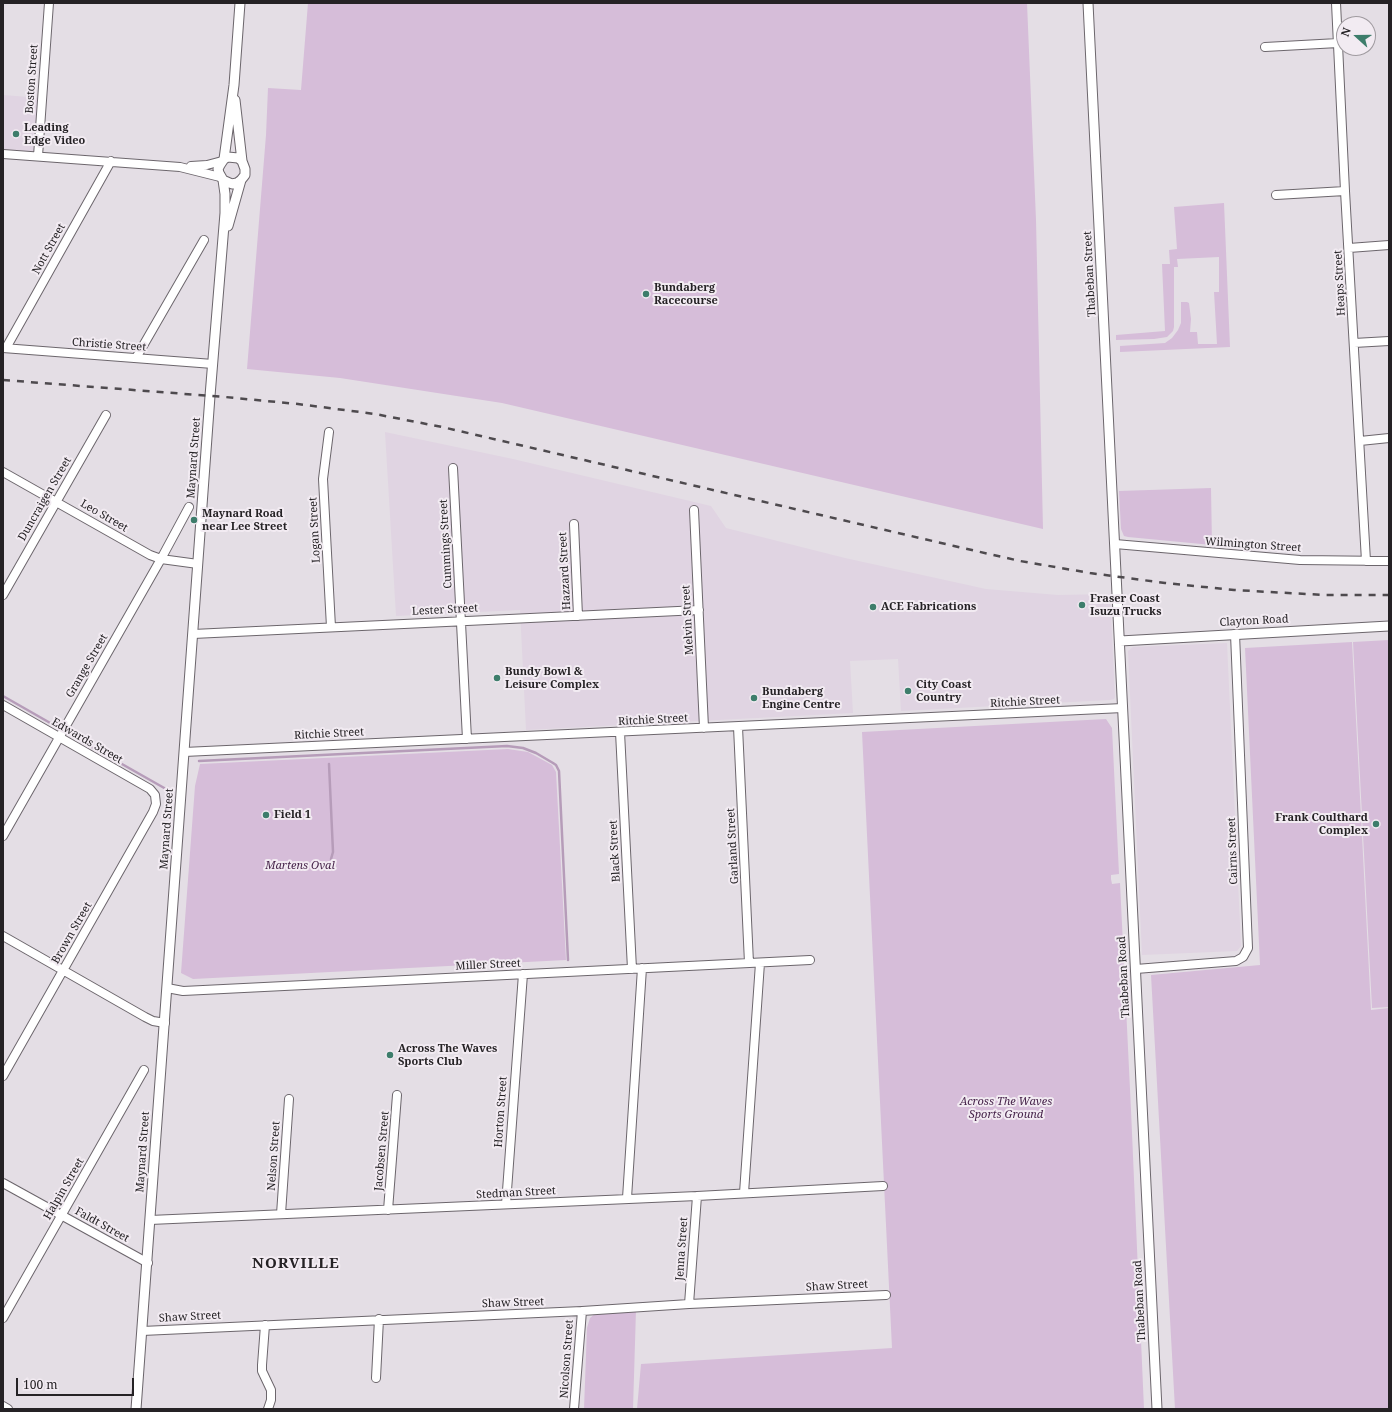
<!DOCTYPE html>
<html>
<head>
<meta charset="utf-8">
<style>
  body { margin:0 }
  #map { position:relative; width:1392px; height:1412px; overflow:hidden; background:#e4dee5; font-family:"Noto Serif",serif }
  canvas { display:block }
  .frame { position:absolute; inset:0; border:4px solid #252225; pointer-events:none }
  .north { position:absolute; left:1336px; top:16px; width:40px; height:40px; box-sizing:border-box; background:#f2ebf2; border:1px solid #a09ba0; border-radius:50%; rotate:291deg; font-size:11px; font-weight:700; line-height:16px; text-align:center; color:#252225 }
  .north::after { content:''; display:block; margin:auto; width:14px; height:18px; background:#3d7d6b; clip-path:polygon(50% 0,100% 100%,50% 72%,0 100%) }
  .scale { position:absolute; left:16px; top:1378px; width:118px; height:18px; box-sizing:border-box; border:2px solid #252225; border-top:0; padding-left:5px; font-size:12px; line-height:14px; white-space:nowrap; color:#252225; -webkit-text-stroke:3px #f2ebf2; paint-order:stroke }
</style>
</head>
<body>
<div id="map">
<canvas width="1392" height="1412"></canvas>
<div class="frame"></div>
<div class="north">N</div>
<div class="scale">100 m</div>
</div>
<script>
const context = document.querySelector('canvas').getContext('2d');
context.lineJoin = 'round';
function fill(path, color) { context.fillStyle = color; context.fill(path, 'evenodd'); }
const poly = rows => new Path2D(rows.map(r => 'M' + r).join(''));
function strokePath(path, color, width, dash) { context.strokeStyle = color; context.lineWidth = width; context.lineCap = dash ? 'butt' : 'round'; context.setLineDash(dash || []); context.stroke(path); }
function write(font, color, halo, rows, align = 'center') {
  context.font = font + ' "Noto Serif",serif'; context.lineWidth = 4; context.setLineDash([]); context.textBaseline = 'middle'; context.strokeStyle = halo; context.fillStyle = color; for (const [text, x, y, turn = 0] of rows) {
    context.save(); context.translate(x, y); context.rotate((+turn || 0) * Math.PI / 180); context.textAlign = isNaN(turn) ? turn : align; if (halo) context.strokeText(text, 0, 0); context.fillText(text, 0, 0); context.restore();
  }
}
fill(poly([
  [3,95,41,98,37,155,3,153],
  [385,432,513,459,711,506,726,528,845,558,986,589,1058,595,1110,594,1115,697,1114,699,1110,700,901,711,898,659,850,661,853,713,526,730,520,610,396,616],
  [1227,643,1241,946,1237,951,1142,955,1128,651,1133,647]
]), '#e0d4e2');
fill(poly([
  [308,3,1027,3,1036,220,1043,529,502,403,340,378,247,369,266,135,268,88,301,90],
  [1224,203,1230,347,1120,352,1120,346,1165,343,1172,338,1178,330,1181,323,1181,302,1187,302,1189,303,1191,319,1190,332,1197,332,1198,344,1217,344,1214,292,1219,292,1219,257,1177,259,1178,267,1174,267,1174,327,1173,331,1167,337,1154,339,1116,340,1116,335,1165,331,1162,264,1170,264,1169,250,1177,249,1174,207],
  [1211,488,1212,545,1128,537,1124,536,1121,529,1119,491],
  [1389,640,1389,1007,1372,1008,1353,642],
  [1352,642,1371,1010,1389,1008,1389,1409,1175,1409,1151,975,1260,965,1245,648],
  [1106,719,1112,728,1119,874,1111,875,1111,879,1112,884,1120,883,1131,1110,1144,1409,637,1409,641,1364,892,1348,862,732],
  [508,749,528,752,552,765,556,772,566,960,193,979,181,973,195,786,200,764],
  [636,1310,633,1409,584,1409,587,1328,590,1318,597,1312]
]), '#d6bdd9');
strokePath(poly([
  [3,696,59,728],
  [69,734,166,789,168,788],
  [199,761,507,746,523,748,536,753,553,763,556,765,559,771,568,960],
  [329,764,333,852,331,859]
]), '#b69cb9', 2.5);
const minor = poly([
  [1336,3,1345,191,1366,561],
  [1265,47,1338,43],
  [3,154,180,167,220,177],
  [38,156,49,3],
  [191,166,207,165,222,161],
  [1276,195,1345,191],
  [1349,248,1389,245],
  [1354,343,1389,341],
  [3,348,213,364],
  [6,348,111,161],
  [136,358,204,240],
  [329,432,323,479,331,627],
  [1360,441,1389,438],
  [453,468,467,739],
  [3,472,150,555,161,559,198,564],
  [694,510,704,728],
  [574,524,578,616],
  [1115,544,1300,560,1389,561],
  [3,595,106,415],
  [193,634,699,610],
  [3,705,150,789,155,795,156,804,153,812,3,1076],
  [738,727,749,963],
  [620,732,632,969],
  [184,752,1123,708],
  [3,836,161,559,189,507],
  [3,936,145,1017,153,1021,165,1023],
  [1136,969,1236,961,1243,957,1248,948,1235,634],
  [167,988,183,991,810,960],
  [3,1183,148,1263],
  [744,1193,760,963],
  [627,1198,642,968],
  [506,1204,523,974],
  [388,1210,397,1095],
  [281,1214,289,1099],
  [150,1220,697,1196,883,1186],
  [689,1304,697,1196],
  [3,1318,144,1070],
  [265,1325,262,1365,262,1371,271,1390,271,1400,268,1409],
  [142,1331,582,1311,689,1304,886,1295],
  [376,1378,379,1319],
  [3,1406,8,1409],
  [574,1409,582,1311]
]);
const tertiary = poly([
  [1088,3,1157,1409],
  [235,100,242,161],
  [224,159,234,85,240,3],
  [228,226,241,180,245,175,245,169,242,161,238,158,228,157,224,159,220,165,218,169,219,173,223,180,232,184,237,183,241,180],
  [1120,641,1389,626],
  [136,1409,210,396,225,213,225,194,223,180]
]);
strokePath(minor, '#6c666c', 10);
strokePath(tertiary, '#6c666c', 11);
strokePath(minor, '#fff', 8);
strokePath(tertiary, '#fff', 9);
strokePath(poly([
  [3,380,225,397,298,404,375,414,442,427,954,546,1020,561,1090,573,1165,583,1234,590,1325,595,1389,595]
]), '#4e4a4e', 2.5, [7, 7]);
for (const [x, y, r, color] of [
  [16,134,4,"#3d7d6b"],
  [646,294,4,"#3d7d6b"],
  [194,520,4,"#3d7d6b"],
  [1082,605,4,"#3d7d6b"],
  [873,607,4,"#3d7d6b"],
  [497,678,4,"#3d7d6b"],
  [908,691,4,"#3d7d6b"],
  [754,698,4,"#3d7d6b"],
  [266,815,4,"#3d7d6b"],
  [1376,824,4,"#3d7d6b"],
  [390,1055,4,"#3d7d6b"]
]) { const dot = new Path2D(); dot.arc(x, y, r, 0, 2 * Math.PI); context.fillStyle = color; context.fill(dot); strokePath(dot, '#f2ebf2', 1.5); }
write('11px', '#252225', '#f2ebf2', [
  ["Boston Street",32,79,-86],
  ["Nott Street",49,249,-61],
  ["Thabeban Street",1090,274,-93],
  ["Heaps Street",1340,283,-93],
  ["Christie Street",109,345,4],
  ["Maynard Street",194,458,-86],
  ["Duncraigen Street",45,499,-60],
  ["Leo Street",104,516,30],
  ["Logan Street",315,530,-93],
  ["Cummings Street",446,544,-93],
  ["Wilmington Street",1253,545,4],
  ["Hazzard Street",565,571,-93],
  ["Lester Street",445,610,-3],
  ["Melvin Street",688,620,-93],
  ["Clayton Road",1254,621,-3],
  ["Grange Street",87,666,-60],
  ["Ritchie Street",1025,702,-3],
  ["Ritchie Street",653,720,-3],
  ["Ritchie Street",329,734,-3],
  ["Edwards Street",87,741,30],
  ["Maynard Street",167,829,-86],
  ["Garland Street",733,846,-93],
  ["Black Street",615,851,-93],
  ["Cairns Street",1233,851,-92],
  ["Brown Street",72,933,-60],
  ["Miller Street",488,965,-3],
  ["Thabeban Road",1124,977,-93],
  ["Horton Street",501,1112,-86],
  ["Jacobsen Street",382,1151,-85],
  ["Maynard Street",143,1152,-86],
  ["Nelson Street",274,1156,-86],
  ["Halpin Street",64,1189,-60],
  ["Stedman Street",516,1193,-3],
  ["Faldt Street",102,1225,29],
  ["Jenna Street",682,1249,-86],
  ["Shaw Street",837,1286,-3],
  ["Thabeban Road",1140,1301,-93],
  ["Shaw Street",513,1303,-2],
  ["Shaw Street",190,1317,-3],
  ["Nicolson Street",567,1359,-86]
]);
write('bold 11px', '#252225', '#f2ebf2', [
  ["Leading",24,128],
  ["Edge Video",24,141],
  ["Bundaberg",654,288],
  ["Racecourse",654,301],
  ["Maynard Road",202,514],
  ["near Lee Street",202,527],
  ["Fraser Coast",1090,599],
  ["Isuzu Trucks",1090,612],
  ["ACE Fabrications",881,607],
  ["Bundy Bowl &",505,672],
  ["Leisure Complex",505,685],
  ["City Coast",916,685],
  ["Country",916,698],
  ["Bundaberg",762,692],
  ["Engine Centre",762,705],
  ["Field 1",274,815],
  ["Frank Coulthard",1368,818,"right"],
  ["Complex",1368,831,"right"],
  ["Across The Waves",398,1049],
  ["Sports Club",398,1062]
], 'left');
write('italic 11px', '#47244b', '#f2ebf2', [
  ["Martens Oval",300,866],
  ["Across The Waves",1006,1102],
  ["Sports Ground",1006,1115]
]);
context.letterSpacing = '1px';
write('bold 15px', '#252225', '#f2ebf2', [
  ["NORVILLE",296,1264]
]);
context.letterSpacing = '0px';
</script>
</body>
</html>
